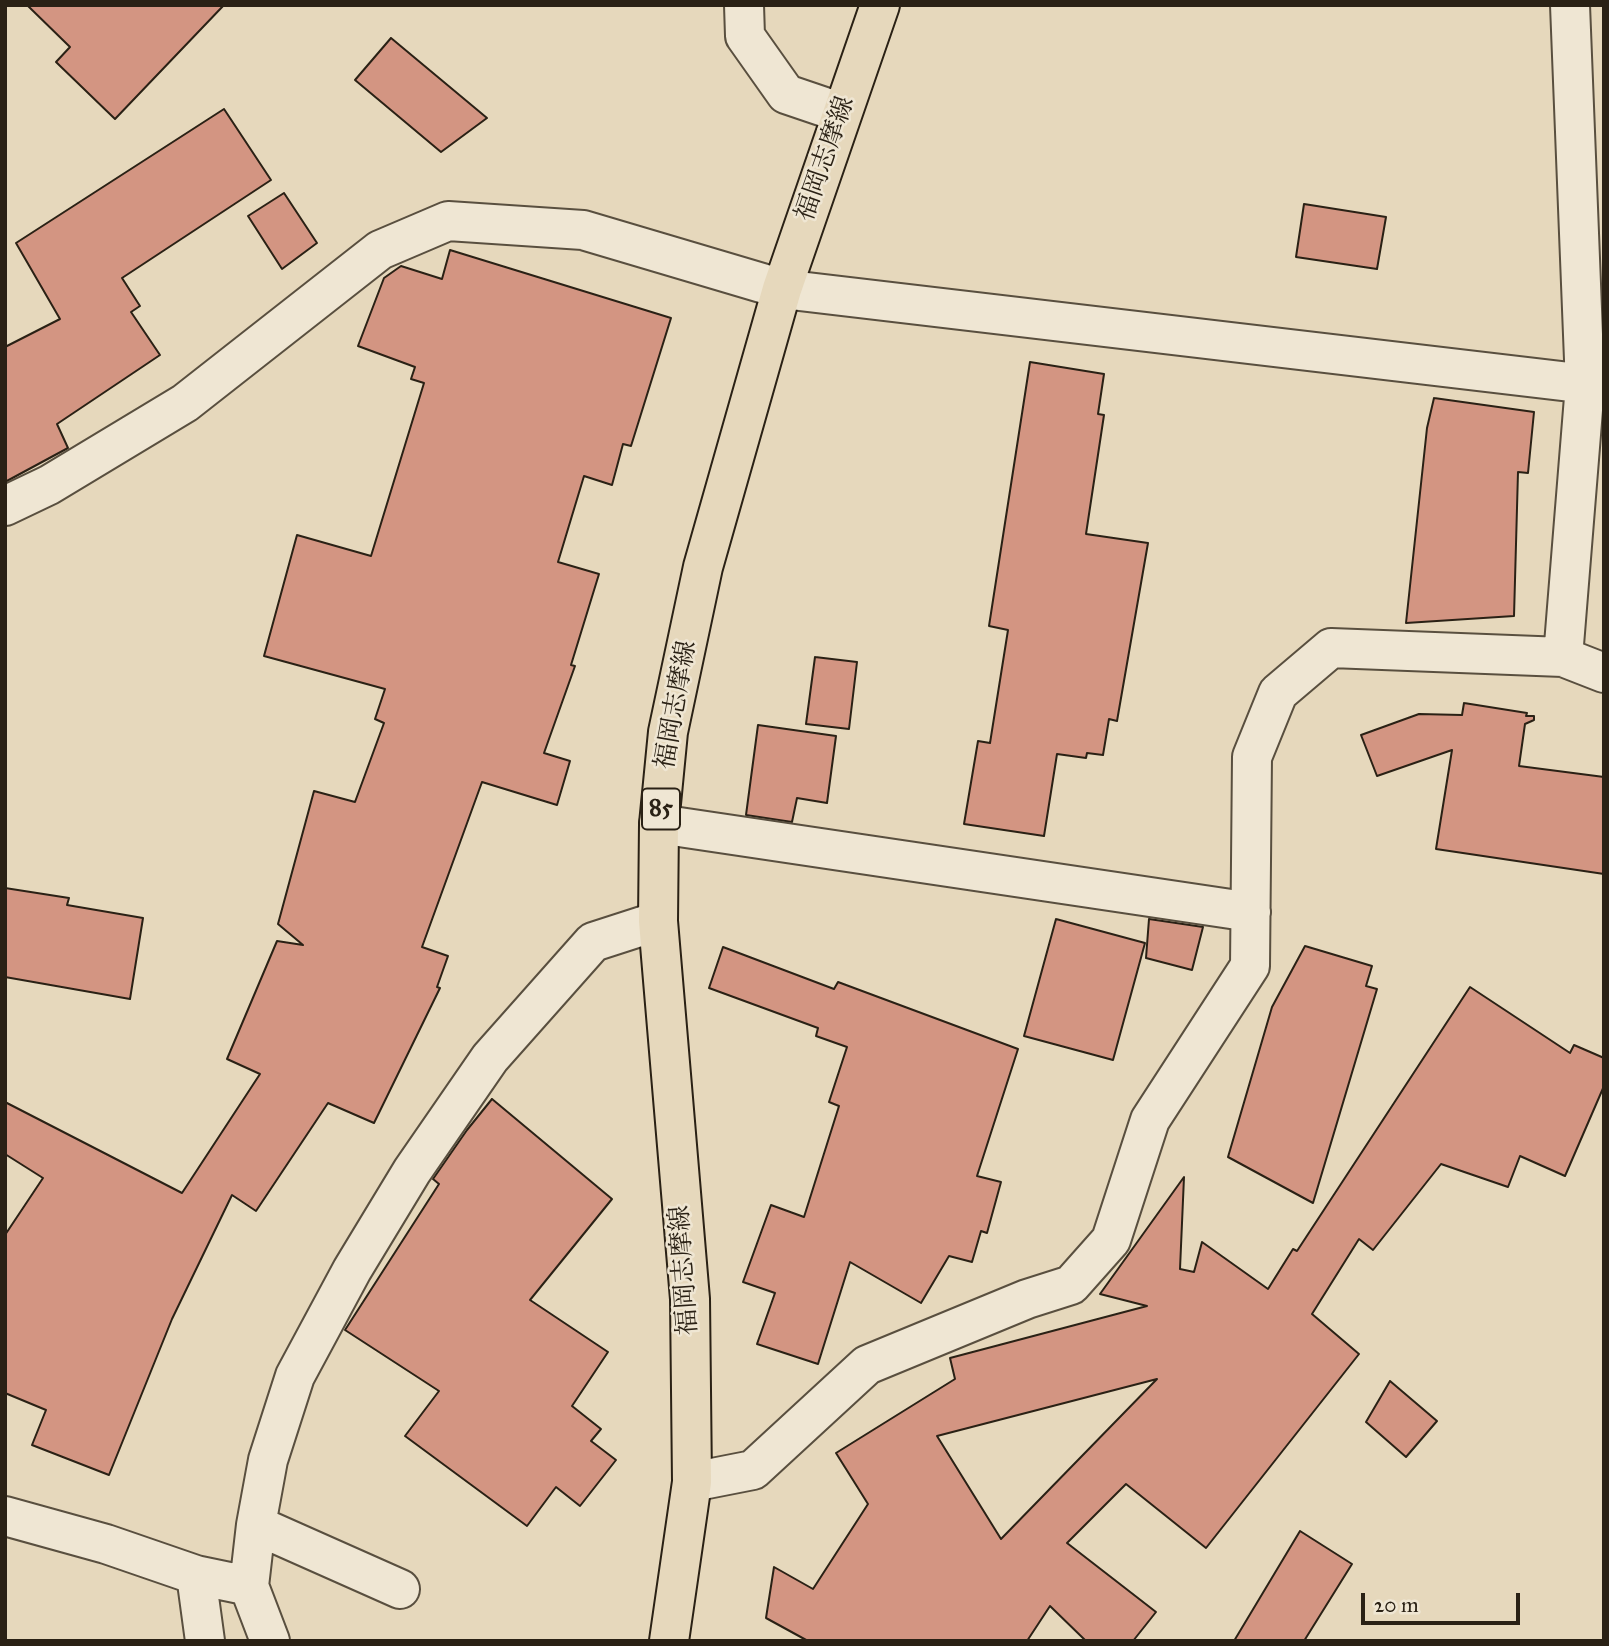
<!DOCTYPE html>
<html>
<head>
<meta charset="utf-8">
<style>
  body { margin:0 }
  #map { position:relative; width:1609px; height:1646px; overflow:hidden; background:#e6d8bc; font-family:"IM FELL Great Primer",serif }
  canvas { display:block }
  .frame { position:absolute; inset:0; border:7px solid #2a2115; pointer-events:none }
  .scale { position:absolute; left:1361px; top:1593px; width:159px; height:32px; box-sizing:border-box; border:4px solid #2a2115; border-top:0; padding-left:9px; font-size:21px; line-height:24px; white-space:nowrap; color:#2a2115; -webkit-text-stroke:5px #efe6d3; paint-order:stroke }
</style>
</head>
<body>
<div id="map">
<canvas width="1609" height="1646"></canvas>
<div class="frame"></div>
<div class="scale">20 m</div>
</div>
<script>
const context = document.querySelector('canvas').getContext('2d');
context.lineJoin = 'round';
function fill(path, color) { context.fillStyle = color; context.fill(path, 'evenodd'); }
const poly = rows => new Path2D(rows.map(r => 'M' + r).join(''));
function strokePath(path, color, width, dash) { context.strokeStyle = color; context.lineWidth = width; context.lineCap = dash ? 'butt' : 'round'; context.setLineDash(dash || []); context.stroke(path); }
function write(font, color, halo, rows, align = 'center') {
  context.font = font + ' "IM FELL Great Primer","Noto Serif JP",serif'; context.lineWidth = 5; context.setLineDash([]); context.textBaseline = 'middle'; context.strokeStyle = halo; context.fillStyle = color; for (const [text, x, y, turn = 0] of rows) {
    context.save(); context.translate(x, y); context.rotate((+turn || 0) * Math.PI / 180); context.textAlign = isNaN(turn) ? turn : align; if (halo) context.strokeText(text, 0, 0); context.fillText(text, 0, 0); context.restore();
  }
}
const building = poly([
  [27,5,224,5,115,119,56,62,70,47,27,5],
  [391,38,487,118,441,152,355,80,391,38],
  [224,109,271,180,122,278,140,306,131,312,160,355,57,424,68,448,5,482,5,347,60,319,16,243,224,109],
  [284,193,317,243,282,269,248,216,284,193],
  [1304,204,1386,217,1377,269,1296,257,1304,204],
  [450,250,671,318,631,446,623,444,612,485,584,476,558,562,599,574,571,665,575,666,544,753,570,761,557,805,482,782,422,947,448,956,437,987,440,988,374,1123,328,1103,256,1211,232,1195,172,1319,109,1475,32,1445,46,1410,5,1393,5,1235,43,1178,5,1154,5,1102,182,1193,260,1074,227,1059,277,941,303,945,278,924,314,791,355,802,384,723,375,719,385,689,264,656,297,535,371,556,424,383,411,379,415,367,358,346,384,278,401,266,442,279,450,250],
  [1030,362,1104,374,1098,414,1104,415,1086,534,1148,543,1117,721,1109,719,1103,755,1087,753,1086,758,1057,754,1044,836,964,824,978,741,990,743,1008,630,989,626,1030,362],
  [1434,398,1534,412,1528,473,1518,472,1514,616,1406,623,1427,428,1434,398],
  [815,657,857,662,849,729,806,724,815,657],
  [1464,703,1527,713,1526,716,1534,716,1534,720,1525,724,1519,766,1604,777,1604,874,1436,849,1452,750,1377,776,1361,735,1419,714,1462,715,1464,703],
  [758,725,836,736,827,803,797,798,792,822,746,815,758,725],
  [5,888,69,898,67,905,143,918,130,999,5,977,5,888],
  [1056,919,1145,943,1113,1060,1024,1036,1056,919],
  [1149,919,1203,927,1192,970,1146,958,1149,919],
  [1305,946,1372,966,1366,986,1377,989,1313,1203,1228,1157,1272,1007,1305,946],
  [723,947,834,989,838,982,1018,1049,977,1176,1001,1182,987,1233,981,1231,972,1262,949,1256,921,1303,850,1262,818,1364,757,1344,775,1293,743,1282,771,1205,804,1217,839,1106,829,1102,847,1047,816,1036,818,1028,709,988,723,947],
  [1470,987,1570,1053,1574,1045,1604,1058,1604,1086,1565,1176,1520,1156,1508,1187,1441,1164,1373,1250,1359,1239,1312,1314,1359,1354,1206,1548,1126,1484,1067,1543,1156,1612,1133,1641,1086,1641,1050,1606,1027,1641,808,1641,766,1618,774,1567,813,1589,868,1504,836,1453,955,1379,950,1358,1147,1306,1100,1294,1184,1177,1180,1269,1194,1272,1202,1242,1268,1289,1293,1249,1297,1251,1470,987],
  [1157,1379,1001,1539,937,1436,1157,1379],
  [492,1099,612,1199,530,1300,608,1352,572,1406,601,1429,591,1441,616,1460,580,1506,556,1487,527,1526,405,1436,439,1391,345,1330,439,1184,433,1179,467,1130,492,1099],
  [1390,1381,1437,1421,1406,1457,1366,1422,1390,1381],
  [1300,1531,1352,1564,1304,1641,1234,1641,1300,1531]
]);
fill(building, '#d39582');
strokePath(building, '#2a2115', 2);
const street = poly([
  [744,5,745,36,786,94,842,113],
  [5,506,49,485,185,403,380,250,448,221,583,230,782,289,1604,386],
  [1563,657,1585,385,1570,5],
  [659,824,1251,912],
  [692,1482,753,1470,867,1365,1027,1299,1071,1285,1111,1240,1150,1120,1250,966,1252,757,1278,693,1331,648,1563,657,1604,673],
  [5,1516,106,1544,196,1575,249,1586],
  [256,1525,400,1589],
  [196,1575,205,1641],
  [270,1641,249,1586,256,1525,268,1460,295,1376,352,1270,412,1171,490,1058,593,942,658,921]
]);
const primary = poly([
  [669,1641,692,1482,690,1299,658,921,659,824,668,732,703,567,782,289,880,5]
]);
strokePath(street, '#594f3f', 42);
strokePath(primary, '#2a2115', 42);
strokePath(street, '#efe6d3', 38);
strokePath(primary, '#e6d8bc', 38);
for (const [x, y, w] of [
  [661,809,38]
]) { const box = new Path2D(); box.roundRect(x - w / 2, y - 20.5, w, 41, 5); context.fillStyle = '#efe6d3'; context.fill(box); strokePath(box, '#2a2115', 2); }
write('bold 24px', '#2a2115', null, [
  ["85",661,809]
]);
write('26px', '#2a2115', '#efe6d3', [
  ["福岡志摩線",826,159,-71],
  ["福岡志摩線",677,705,-80],
  ["福岡志摩線",685,1270,-94]
]);
</script>
</body>
</html>
